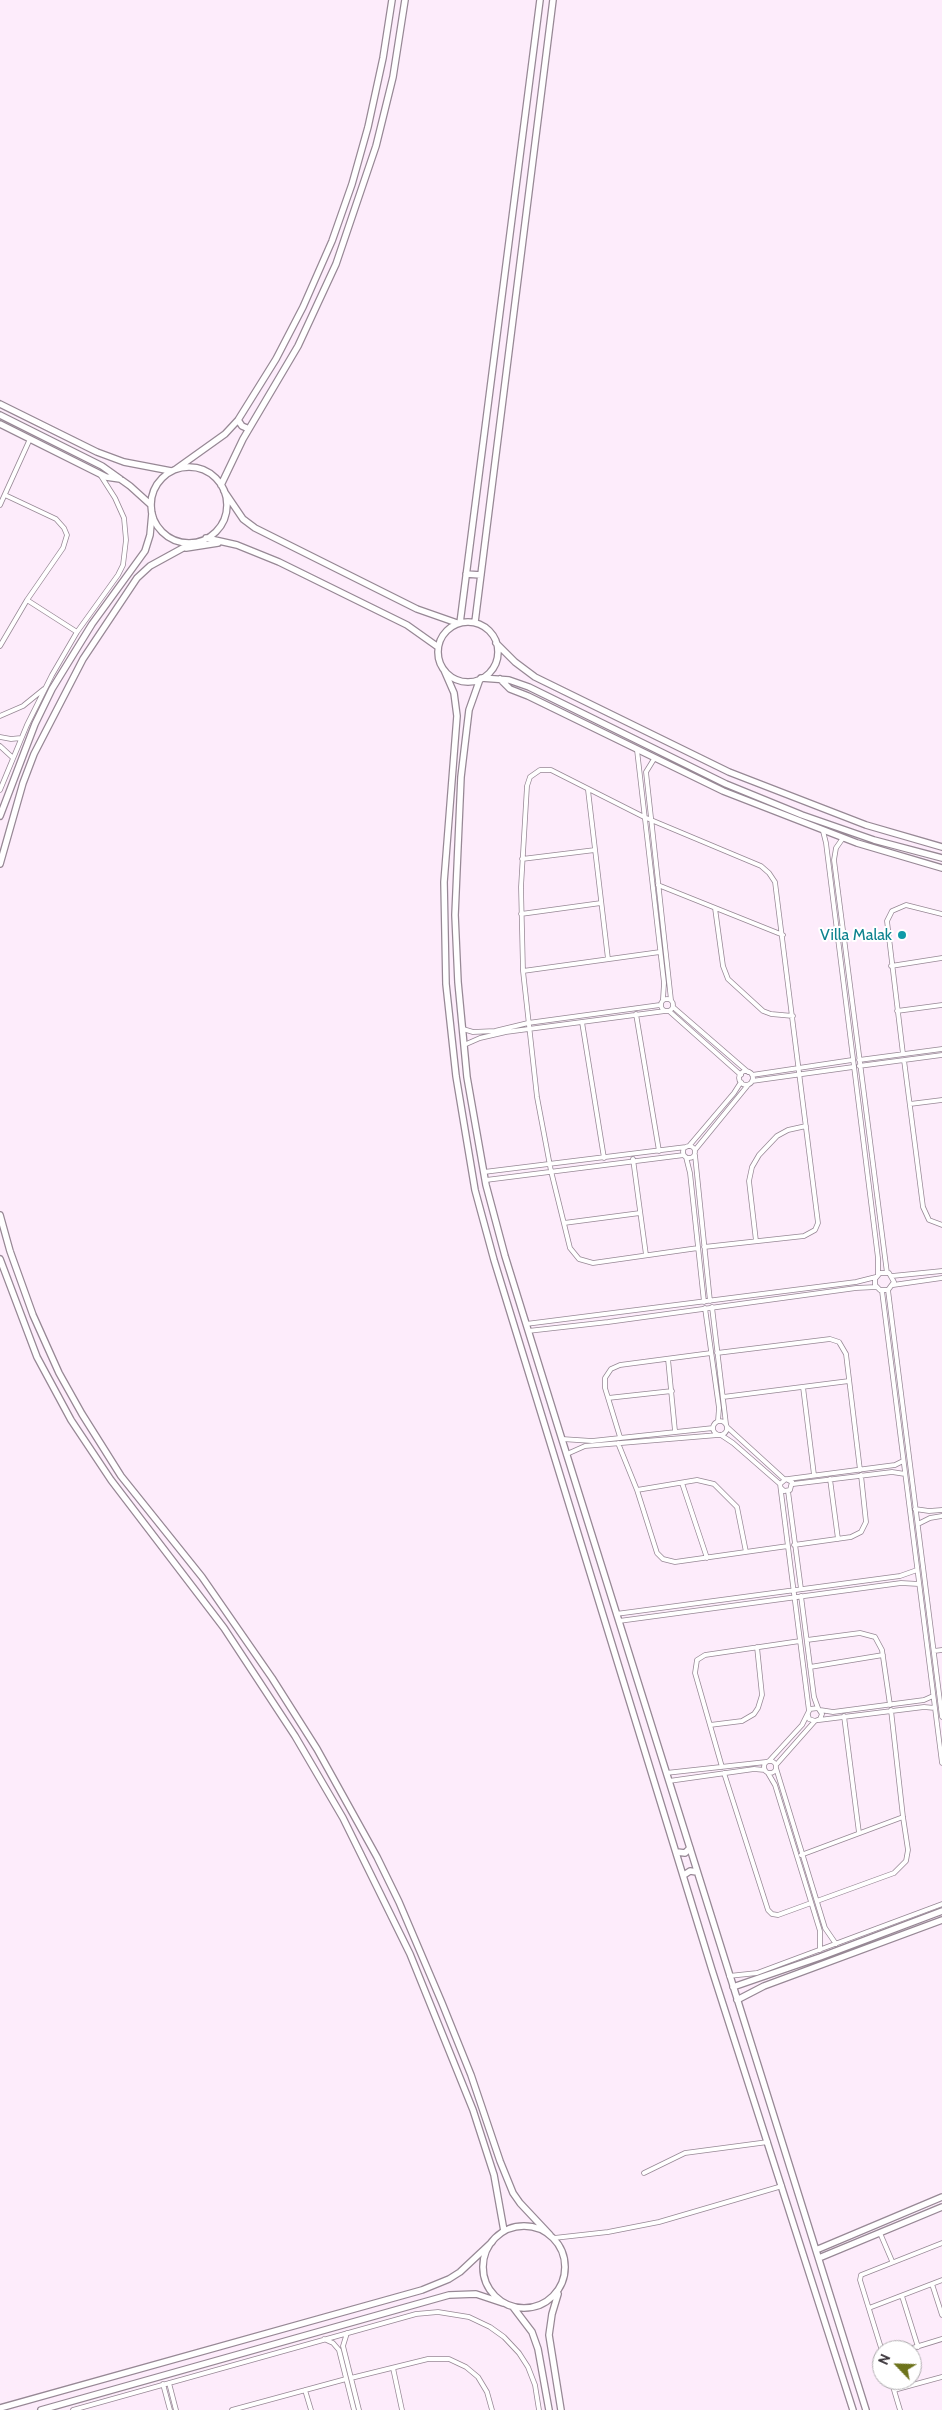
<!DOCTYPE html>
<html>
<head>
<meta charset="utf-8">
<style>
  body { margin:0 }
  #map { position:relative; width:942px; height:2410px; overflow:hidden; background:#fdecfb; font-family:Cabin,sans-serif }
  canvas { display:block }
  .north { position:absolute; left:872px; top:2340px; width:50px; height:50px; box-sizing:border-box; background:#fff; border:1px solid #afacaf; border-radius:50%; rotate:294deg; font-size:14px; font-weight:700; line-height:20px; text-align:center; color:#363036 }
  .north::after { content:''; display:block; margin:auto; width:18px; height:22px; background:#6d731b; clip-path:polygon(50% 0,100% 100%,50% 72%,0 100%) }
</style>
</head>
<body>
<div id="map">
<canvas width="942" height="2410"></canvas>
<div class="north">N</div>
</div>
<script>
const context = document.querySelector('canvas').getContext('2d');
context.lineJoin = 'round';
const poly = rows => new Path2D(rows.map(r => 'M' + r).join(''));
function strokePath(path, color, width, dash) { context.strokeStyle = color; context.lineWidth = width; context.lineCap = dash ? 'butt' : 'round'; context.setLineDash(dash || []); context.stroke(path); }
function write(font, color, halo, rows, align = 'center') {
  context.font = font + ' Cabin,sans-serif'; context.lineWidth = 4; context.setLineDash([]); context.textBaseline = 'middle'; context.strokeStyle = halo; context.fillStyle = color; for (const [text, x, y, turn = 0] of rows) {
    context.save(); context.translate(x, y); context.rotate((+turn || 0) * Math.PI / 180); context.textAlign = isNaN(turn) ? turn : align; if (halo) context.strokeText(text, 0, 0); context.fillText(text, 0, 0); context.restore();
  }
}
const street = poly([
  [0,505,30,439],
  [27,600,77,632],
  [0,646,27,600,63,548,67,535,64,528,56,519,5,495],
  [0,716,23,706,44,689],
  [0,737,11,739,21,738],
  [0,746,13,758],
  [637,750,664,983,663,999],
  [654,759,646,772,671,1000],
  [0,790,27,725,52,675,77,632,118,575,123,565,126,540,124,518,115,498,101,476],
  [588,790,608,959],
  [823,831,826,843,878,1258,878,1275],
  [843,838,836,848,834,860,887,1273],
  [522,859,595,850],
  [658,885,783,935],
  [715,908,723,966,728,979,763,1011,771,1014,793,1016],
  [521,914,601,903],
  [891,966,942,958],
  [523,971,660,952],
  '661 1005a6 6 0 1 1 12 0a6 6 0 1 1-12 0Z',
  [673,1007,748,1072],
  [669,1011,741,1075],
  [897,1011,942,1005],
  [636,1014,659,1151],
  [582,1022,604,1158],
  [463,1029,473,1032,495,1031,528,1023,660,1005],
  [464,1045,480,1038,506,1032,665,1011],
  [903,1054,887,921,892,911,906,905,942,914],
  [859,1060,942,1049],
  [904,1060,923,1207,929,1220,942,1225],
  [859,1066,942,1055],
  '739 1078a7 7 0 1 1 14 0a7 7 0 1 1-14 0Z',
  [752,1075,852,1060],
  [752,1081,853,1067],
  [910,1104,942,1100],
  '683 1152a6 6 0 1 1 12 0a6 6 0 1 1-12 0Z',
  [689,1146,734,1093,741,1082],
  [695,1150,748,1085],
  [695,1155,710,1301],
  [686,1157,690,1173,704,1302],
  [633,1159,646,1255],
  [484,1172,686,1147],
  [486,1180,684,1155],
  [564,1223,640,1213],
  [756,1241,749,1181,752,1167,759,1155,777,1136,788,1130,806,1126],
  [698,1248,593,1263,579,1259,570,1248,551,1171,537,1097,523,971,521,887,527,786,530,777,540,770,551,770,644,817,761,866,769,873,775,882,818,1223,815,1230,804,1236,704,1247],
  [892,1276,942,1271],
  [893,1285,942,1278],
  [888,1290,880,1290,875,1285,875,1279,880,1273,889,1273,894,1282,888,1290,942,1717],
  [882,1291,942,1763],
  [712,1307,726,1424],
  [705,1308,719,1408,718,1421],
  [526,1324,856,1282,876,1277],
  [528,1331,608,1322,856,1288,876,1287],
  [717,1353,830,1339,839,1342,846,1354,860,1470],
  [668,1359,675,1431],
  [803,1387,814,1475],
  [723,1397,849,1381],
  [608,1398,672,1391],
  '713 1428a7 7 0 1 1 14 0a7 7 0 1 1-14 0Z',
  [727,1427,784,1479],
  [721,1435,733,1443,780,1484],
  [620,1437,605,1388,605,1378,611,1369,620,1365,711,1353],
  [562,1439,592,1441,713,1428],
  [618,1443,637,1490,657,1553,663,1559,675,1562,788,1546],
  [567,1454,585,1446,718,1435],
  [788,1479,895,1465,903,1461],
  [830,1479,838,1539],
  [682,1483,707,1558],
  [793,1484,892,1472,905,1474],
  [781,1488,784,1491,790,1490,792,1482,786,1479,780,1484,809,1711],
  [637,1490,697,1480,714,1484,737,1507,746,1552],
  [788,1491,801,1589],
  [915,1509,929,1511,942,1510],
  [918,1524,930,1518,942,1516],
  [794,1545,851,1537,861,1532,866,1522,861,1475],
  [801,1596,814,1697,818,1708],
  [616,1614,900,1576,917,1570],
  [619,1621,901,1583,919,1584],
  [807,1640,860,1633,875,1637,882,1650,890,1705],
  [934,1651,942,1650],
  [810,1667,883,1655],
  [820,1710,833,1712,924,1700,933,1696],
  [844,1716,859,1833],
  [819,1720,924,1707,935,1708],
  [710,1725,742,1721,754,1714,758,1708,762,1695,757,1647],
  '764 1767a6 6 0 1 1 12 0a6 6 0 1 1-12 0Z',
  [769,1761,802,1725,810,1709,818,1708,822,1714,820,1719,815,1721,809,1719,808,1715],
  [776,1765,814,1722],
  [722,1767,695,1673,697,1660,705,1655,800,1641],
  [776,1768,825,1928,836,1944],
  [666,1773,766,1762],
  [724,1773,768,1910,772,1914,778,1915,811,1903],
  [768,1773,775,1785,820,1931,820,1950],
  [669,1781,754,1769,765,1770],
  [801,1855,903,1817],
  [817,1901,894,1873,906,1861,908,1850,903,1817,891,1710],
  [729,1976,757,1973,942,1904],
  [644,2173,685,2153,768,2142],
  [880,2233,892,2261],
  [554,2238,608,2232,659,2222,782,2186],
  [932,2284,942,2315],
  [902,2296,918,2347],
  [869,2308,942,2280],
  [347,2333,343,2346,359,2410],
  [324,2339,333,2343,339,2350,354,2410],
  [906,2350,942,2339],
  [882,2351,860,2280,861,2275,942,2243],
  [393,2368,402,2410],
  [351,2378,428,2359,449,2359,466,2367,478,2377,487,2392,492,2410],
  [891,2380,900,2410],
  [169,2383,176,2410],
  [163,2384,170,2410],
  [305,2390,311,2410],
  [894,2390,942,2377],
  [73,2410,416,2314,438,2312,469,2317,490,2327,504,2337,519,2353,528,2367,535,2385,539,2410],
  [232,2410,346,2379]
]);
const secondary = poly([
  [0,404,97,452,124,462,171,471],
  [0,415,102,466,130,486,151,505],
  [238,420,242,426,249,429],
  [0,424,106,477,120,479],
  '151 505a38 38 0 1 1 76 0a38 38 0 1 1-76 0Z',
  [176,469,225,434,238,420,276,359,303,307,332,241,352,184,368,127,383,58,392,0],
  [221,485,243,439,298,346,336,264,376,146,393,77,405,0],
  [224,491,243,519,255,528,417,609,457,623],
  [206,538,237,545,279,562,407,625,438,647],
  [186,548,218,543],
  [466,574,481,575],
  [475,622,553,0],
  '438 652a30 30 0 1 1 60 0a30 30 0 1 1-60 0Z',
  [460,623,540,0],
  [496,643,515,662,535,677,729,772,866,825,942,847],
  [444,670,454,693,457,716,444,882,446,984,456,1076,475,1190,494,1260,712,1970,853,2410],
  [481,678,509,680,529,687,726,784,802,815,874,840,942,858],
  [480,679,469,710,461,777,455,915,458,982,467,1077,486,1185,505,1256,559,1430,866,2410],
  [500,679,510,689,528,696,723,791,857,843,942,868],
  [0,816,35,724,52,689,92,624,145,551,150,535,152,513],
  [0,864,23,783,34,754,83,659,137,578,150,566,192,543],
  [0,1215,10,1251,33,1315,59,1373,82,1414,121,1476,202,1577,272,1678,317,1749,377,1857,399,1902,442,2003,471,2075,500,2161,513,2193,520,2203,550,2235],
  [0,1259,37,1357,71,1420,111,1480,224,1628,295,1736,343,1818,410,1954,473,2110,494,2175,504,2231],
  [677,1852,685,1853,690,1848],
  [684,1875,690,1871,697,1872],
  [733,1987,820,1957,942,1911],
  [737,2000,764,1986,942,1920],
  '483 2267a41 41 0 1 1 82 0a41 41 0 1 1-82 0Z',
  [816,2250,942,2197],
  [819,2258,942,2207],
  [558,2294,552,2314,549,2335,561,2410],
  [513,2307,532,2332,538,2349,549,2410],
  [0,2408,422,2290,449,2279,460,2272,492,2242],
  [41,2410,449,2295,476,2294,503,2303]
]);
strokePath(street, '#978895', 5.5);
strokePath(secondary, '#978895', 8);
strokePath(street, '#fff', 4);
strokePath(secondary, '#fff', 5.5);
for (const [x, y, r, color] of [
  [902,935,5,"#0f9aa8"]
]) { const dot = new Path2D(); dot.arc(x, y, r, 0, 2 * Math.PI); context.fillStyle = color; context.fill(dot); strokePath(dot, '#fff', 2); }
write('16px', '#0d838f', '#fff', [
  ["Villa Malak",892,935]
], 'right');
</script>
</body>
</html>
